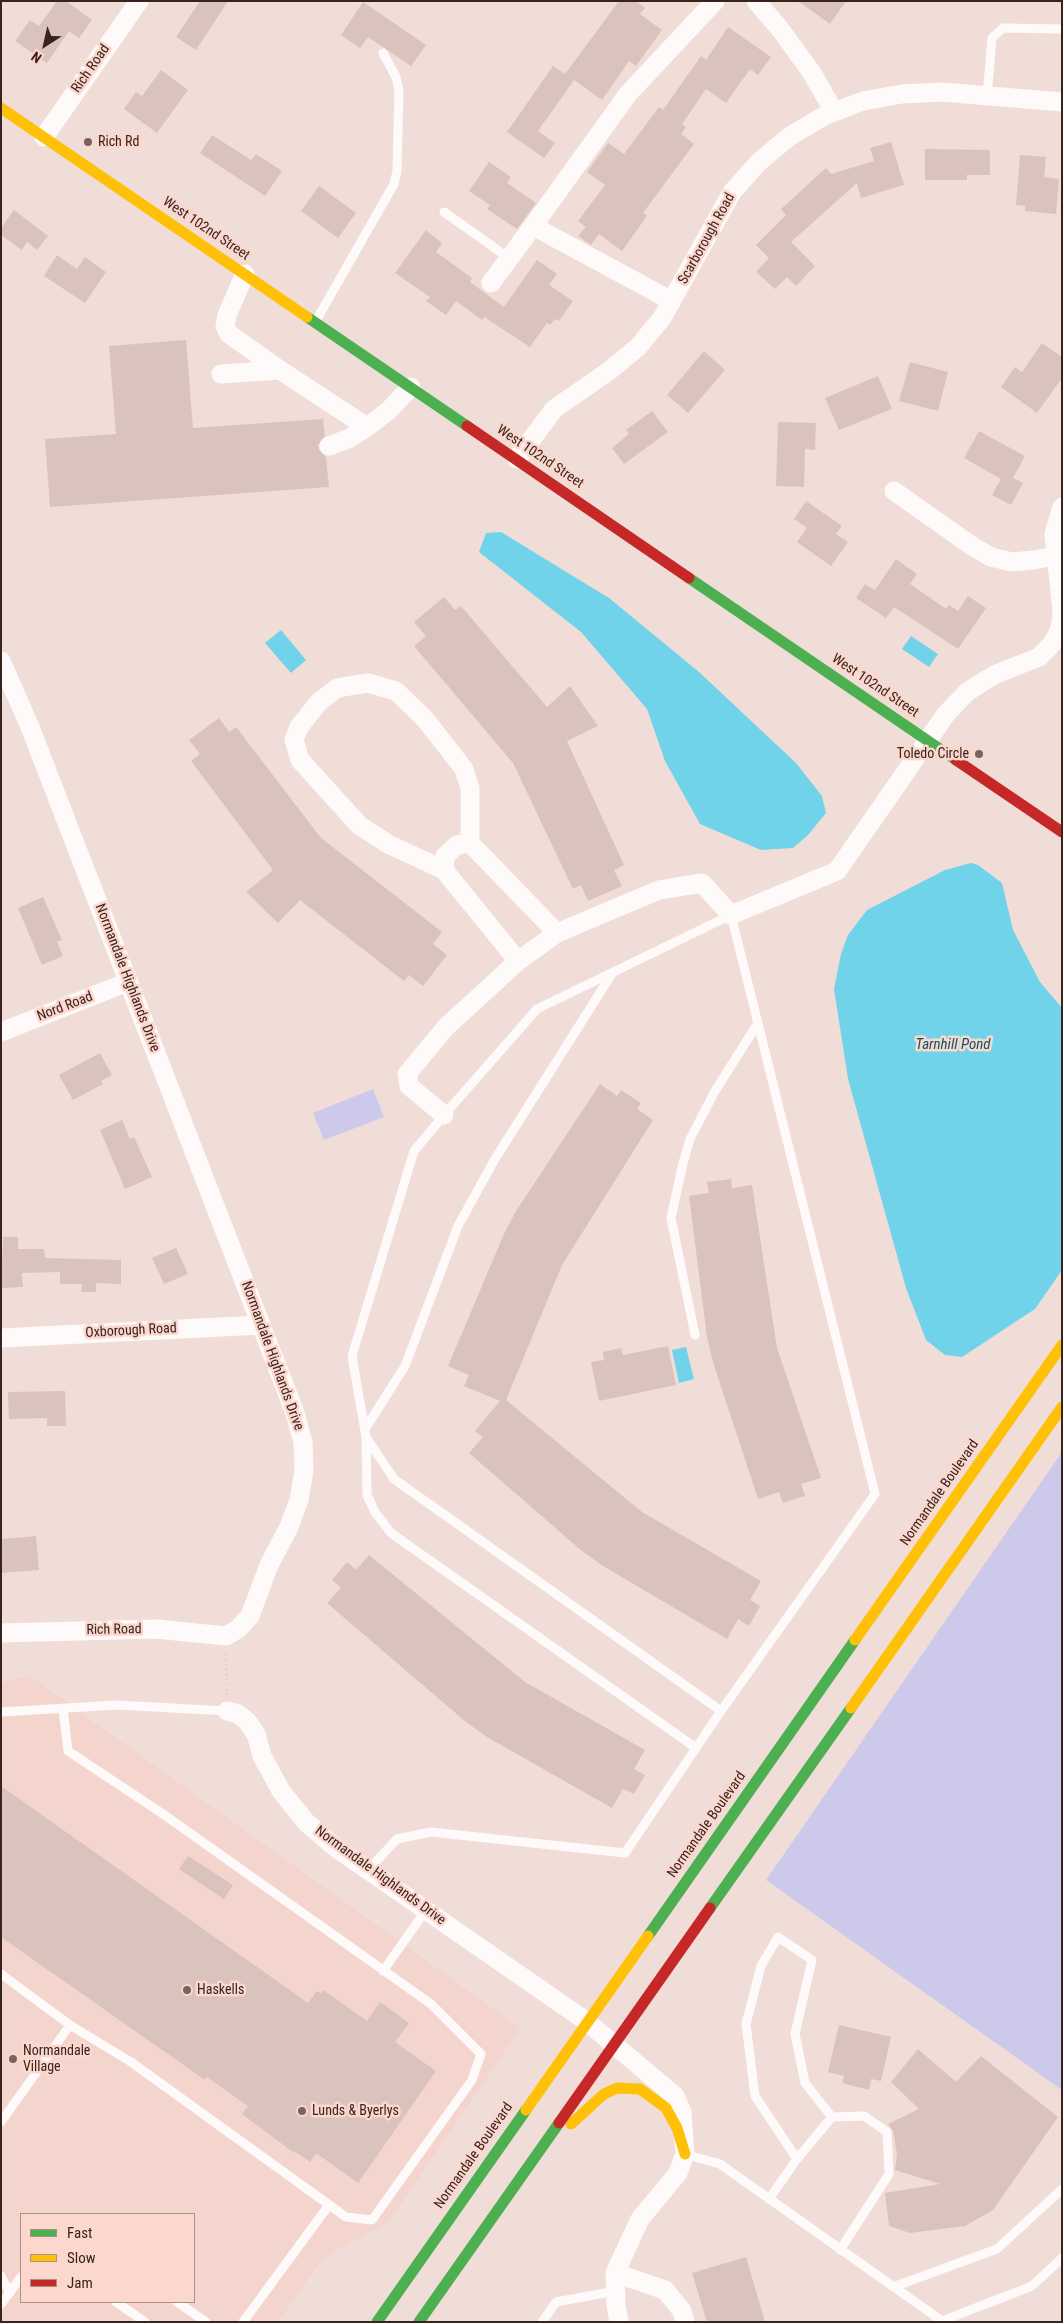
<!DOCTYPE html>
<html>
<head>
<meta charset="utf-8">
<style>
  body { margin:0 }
  #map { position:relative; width:1063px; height:2323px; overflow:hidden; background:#f0ddd8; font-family:"Roboto Condensed",sans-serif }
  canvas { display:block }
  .frame { position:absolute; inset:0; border:2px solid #39231d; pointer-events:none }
  .legend { position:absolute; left:20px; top:2213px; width:175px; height:90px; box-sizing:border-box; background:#fbd7cd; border:1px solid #ad8f87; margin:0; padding:6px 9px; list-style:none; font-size:15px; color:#39231d }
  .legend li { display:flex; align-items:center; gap:10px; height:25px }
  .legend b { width:25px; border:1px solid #ad8f87 }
  .north { position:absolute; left:20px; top:20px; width:50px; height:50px; -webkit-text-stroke:4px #fbd7cd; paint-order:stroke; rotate:215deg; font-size:14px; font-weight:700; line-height:20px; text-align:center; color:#39231d }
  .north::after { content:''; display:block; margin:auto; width:18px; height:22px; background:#39231d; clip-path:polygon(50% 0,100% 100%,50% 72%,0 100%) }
</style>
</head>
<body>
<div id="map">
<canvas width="1063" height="2323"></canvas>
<div class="frame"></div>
<ul class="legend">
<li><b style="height:6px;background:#4caf50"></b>Fast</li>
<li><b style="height:6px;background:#ffc107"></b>Slow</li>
<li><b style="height:6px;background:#c62828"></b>Jam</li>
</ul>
<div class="north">N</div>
</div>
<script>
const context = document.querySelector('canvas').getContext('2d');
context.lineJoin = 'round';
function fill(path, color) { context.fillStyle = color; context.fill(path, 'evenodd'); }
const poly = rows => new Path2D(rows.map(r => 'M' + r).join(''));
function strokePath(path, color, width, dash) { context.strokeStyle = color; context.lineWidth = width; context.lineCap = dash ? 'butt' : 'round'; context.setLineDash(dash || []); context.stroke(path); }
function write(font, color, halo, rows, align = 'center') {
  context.font = font + ' "Roboto Condensed",sans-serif'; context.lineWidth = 5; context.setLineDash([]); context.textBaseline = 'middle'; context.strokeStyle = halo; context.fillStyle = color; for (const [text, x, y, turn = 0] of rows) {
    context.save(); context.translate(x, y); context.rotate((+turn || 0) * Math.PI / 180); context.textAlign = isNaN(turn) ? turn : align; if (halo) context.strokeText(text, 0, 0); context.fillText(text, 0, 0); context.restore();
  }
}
fill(poly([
  [30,1676,520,2028,390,2221,323,2258,278,2322,1,2322,1,1682],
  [21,2214,194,2214,194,2302,21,2302]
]), '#f4d5cd');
fill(poly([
  [373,1089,384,1117,324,1140,313,1113],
  [1062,1452,1062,2090,766,1880]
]), '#ccc9ea');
fill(poly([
  [501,532,609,598,699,672,796,763,822,796,826,813,808,835,793,848,761,850,700,824,665,761,647,709,581,632,479,552,486,533],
  [281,630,306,660,291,673,265,643],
  [911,636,938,654,929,667,902,649],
  [971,863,978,865,1002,883,1013,930,1040,982,1062,1008,1062,1270,1035,1309,962,1357,945,1355,926,1340,906,1288,848,1079,834,989,841,954,848,935,867,910,945,870],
  [686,1347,694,1379,679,1383,672,1350]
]), '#71d3e9');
fill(poly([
  [57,1,66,1,92,20,79,38,69,31,47,63,15,41,30,20,39,26],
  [200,1,228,1,196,50,176,37],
  [619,1,636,1,645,8,640,14,662,30,636,66,629,61,602,100,574,80,538,131,555,143,544,158,507,132,553,66,565,74],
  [798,1,846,1,830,24],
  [363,2,426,45,411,66,368,37,360,48,341,35],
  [728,27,771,57,758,75,750,69,726,103,706,89,682,124,686,127,681,134,694,144,643,213,647,216,622,251,599,234,591,245,585,241,578,236,586,227,578,221,605,185,587,172,608,143,624,154,659,107,663,110,701,56,706,60],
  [161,70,188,90,157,133,124,109,136,92,142,96],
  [212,135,251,160,256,154,282,171,265,196,200,153],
  [891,142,904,185,861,198,857,183,791,242,815,266,796,286,787,277,775,289,756,272,769,258,756,245,786,215,781,209,826,168,831,174,874,161,870,148],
  [925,149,990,150,990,175,967,175,967,180,925,180],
  [1020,155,1046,157,1044,177,1059,179,1056,214,1025,211,1025,206,1016,205],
  [489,162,511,177,507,183,536,203,517,229,487,209,490,205,469,191],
  [319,186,356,213,338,238,301,211],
  [14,210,48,236,37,250,27,242,22,250,1,235,1,228],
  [426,230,442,243,436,252,472,278,470,282,504,307,537,260,557,274,549,285,573,301,559,321,555,319,550,325,547,323,530,347,484,317,482,320,456,301,446,315,426,301,430,297,395,273],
  [57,255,77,269,85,257,106,272,85,303,44,276],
  [186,340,193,428,323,419,325,436,318,445,319,450,326,457,329,487,50,507,45,439,116,434,109,346],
  [1042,343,1062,357,1062,378,1037,413,1001,387,1015,367,1022,372],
  [704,351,725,370,688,413,667,395],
  [910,362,948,372,938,411,899,401],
  [878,376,892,409,839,430,825,398],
  [652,411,668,432,624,464,612,448,629,434,626,430],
  [778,422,816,423,815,450,805,449,804,487,776,486],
  [979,431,1025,456,1013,478,1023,483,1011,505,992,495,1001,479,964,458],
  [806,501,842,526,836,534,848,542,831,566,797,542,807,528,794,519],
  [896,559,917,574,910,584,946,609,949,605,958,611,968,596,986,608,958,649,894,607,886,618,856,598,865,584,875,590],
  [444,597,455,610,461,606,547,707,570,686,598,726,567,741,624,865,614,870,622,886,588,901,581,885,573,889,513,763,414,646,426,636,414,622],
  [219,718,229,732,236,727,321,838,442,932,433,944,447,955,423,986,409,975,404,981,300,900,278,923,246,892,273,870,191,761,200,754,189,740],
  [43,897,62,940,57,942,63,956,42,965,18,908],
  [100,1053,112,1075,101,1081,103,1084,73,1100,59,1075],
  [600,1084,617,1096,621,1090,641,1103,637,1109,653,1120,562,1265,506,1400,642,1512,761,1581,750,1600,760,1606,749,1626,738,1619,727,1639,603,1566,582,1551,469,1453,483,1437,475,1431,500,1401,464,1386,469,1375,448,1366,504,1234,516,1211],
  [122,1120,130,1139,134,1137,152,1177,125,1189,100,1130],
  [731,1179,732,1188,752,1185,777,1348,821,1478,801,1484,805,1496,783,1503,779,1492,758,1499,713,1362,707,1337,689,1196,709,1193,707,1182],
  [3,1237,18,1237,18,1249,44,1249,45,1258,121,1260,121,1284,96,1283,96,1292,81,1292,82,1284,60,1284,60,1272,22,1273,23,1287,1,1288],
  [176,1248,188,1274,164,1284,152,1258],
  [668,1346,676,1385,599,1401,591,1362,604,1360,603,1352,621,1348,623,1355],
  [65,1391,66,1426,47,1426,47,1418,9,1419,8,1392],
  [36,1536,39,1570,1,1573,1,1539],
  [369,1555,525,1682,645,1750,634,1769,645,1775,634,1794,623,1789,612,1808,487,1737,466,1722,327,1603,341,1588,332,1580,347,1562,356,1570],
  [1,1786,308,2003,317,1991,321,1993,323,1990,367,2021,380,2002,409,2023,395,2042,436,2071,358,2183,316,2153,310,2162,294,2151,293,2152,242,2114,248,2106,207,2077,205,2080,1,1937],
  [188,1856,233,1885,224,1899,179,1869],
  [839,2025,891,2037,881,2081,871,2079,869,2090,842,2083,844,2076,828,2072],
  [918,2049,956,2082,981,2056,1058,2117,993,2210,965,2226,910,2233,889,2226,885,2193,940,2184,895,2170,897,2154,893,2131,888,2124,919,2109,891,2082],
  [746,2257,765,2322,707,2322,692,2273]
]), '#dac3bd');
strokePath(poly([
  [226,1654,227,1695]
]), '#d5cfcd', 3, [1, 4]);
strokePath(poly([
  [987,96,992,38,1003,28,1062,29],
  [444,212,509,258],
  [317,319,394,184,397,171,399,90,396,77,383,53],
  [731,915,875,1494,721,1711,394,1479,366,1437,352,1356,414,1151,444,1115,537,1009,731,915],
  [695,1335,671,1218,683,1163,690,1139,715,1091,758,1023],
  [365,1429,405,1366,458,1226,495,1159,613,972],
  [366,1437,367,1495,375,1512,391,1533,696,1748],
  [1,1712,117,1705,227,1711],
  [368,1870,397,1839,431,1832,625,1853,721,1711],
  [383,1971,426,1910],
  [1,1974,70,2025,131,2062,346,2217,372,2220,472,2080,481,2054,431,2004,163,1814,68,1751,63,1708],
  [1,2122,70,2025],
  [688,2155,720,2164,942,2321,1032,2286,1062,2258],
  [797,2159,832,2117],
  [769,2199,797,2159,755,2096,746,2024,761,1966,778,1937,812,1960,795,2034,805,2083,832,2117,864,2116,887,2132,889,2174,840,2250],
  [1,2276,10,2293],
  [893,2287,997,2249,1062,2189],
  [116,2302,145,2322],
  [177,2302,206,2322],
  [1,2304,21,2277],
  [243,2322,329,2205],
  [542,2322,556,2302,616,2291]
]), '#fdfaf9', 9);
strokePath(poly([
  [756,1,780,29,812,73,834,112],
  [44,137,139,1],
  [245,274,227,315,225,326,229,334,280,370,367,427,388,411,411,387],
  [491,283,533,226],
  [672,301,533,226,628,94,715,1],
  [221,374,280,370],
  [329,446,350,438,367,427],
  [517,459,554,409,609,371,638,347,662,318,732,192,759,162,790,136,824,116,863,101,902,94,942,92,1062,102],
  [894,491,972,546,991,557,1012,562,1033,560,1055,556],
  [1062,507,1054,534,1062,611],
  [1,661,30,727,295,1413,303,1442,304,1471,299,1500,289,1527,269,1565,250,1616,238,1629,226,1636,156,1629,1,1633],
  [444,870,388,844,359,825,300,760,294,740,299,727,319,702,337,688,368,683,396,691,425,719,464,769,470,788,470,843],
  [518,961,557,933],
  [1,1032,128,982],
  [444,1115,409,1086,407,1074,446,1027,518,961,444,870,445,856,457,845,470,843,557,933,659,890,702,883,731,915,837,871,946,714,967,692,994,675,1039,657,1052,644,1060,629,1062,614],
  [1,1338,261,1325],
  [227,1711,238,1714,247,1721,256,1734,262,1756,281,1791,306,1822,336,1848,586,2021,675,2096,682,2112,685,2154,678,2173,640,2219,615,2273,616,2305,619,2322],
  [615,2273,665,2290,682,2311,685,2322]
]), '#fdfaf9', 19);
strokePath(poly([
  [307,317,467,426],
  [689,578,956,760],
  [710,1908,851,1708],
  [648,1936,855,1640],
  [377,2322,526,2110],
  [419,2322,559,2123]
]), '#4caf50', 11);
strokePath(poly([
  [1,108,307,317],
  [855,1640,1062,1345],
  [851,1708,1062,1407],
  [526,2110,648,1936],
  [571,2124,604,2094,617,2088,640,2089,666,2108,677,2128,685,2154]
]), '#ffc107', 11);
strokePath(poly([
  [467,426,689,578],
  [956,760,1062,832],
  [559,2123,710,1908]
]), '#c62828', 11);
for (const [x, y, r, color] of [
  [88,142,5,"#79645e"],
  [979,754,5,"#79645e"],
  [187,1990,5,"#79645e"],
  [13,2059,5,"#79645e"],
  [302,2111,5,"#79645e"]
]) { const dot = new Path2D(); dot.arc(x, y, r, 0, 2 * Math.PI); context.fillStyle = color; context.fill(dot); strokePath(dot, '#fbd7cd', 2); }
write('14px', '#39231d', '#fbd7cd', [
  ["Rich Road",91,69,-55],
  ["West 102nd Street",206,229,34],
  ["Scarborough Road",707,239,-61],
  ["West 102nd Street",540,457,34],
  ["West 102nd Street",875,686,34],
  ["Normandale Highlands Drive",127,978,69],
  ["Nord Road",65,1007,-21],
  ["Oxborough Road",131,1331,-3],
  ["Normandale Highlands Drive",272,1356,70],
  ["Normandale Boulevard",940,1493,-55],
  ["Rich Road",114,1630,-1],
  ["Normandale Boulevard",707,1825,-55],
  ["Normandale Highlands Drive",380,1876,36],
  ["Normandale Boulevard",474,2156,-55]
]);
write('14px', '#39231d', '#fbd7cd', [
  ["Rich Rd",98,142],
  ["Toledo Circle",969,754,"right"],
  ["Haskells",197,1990],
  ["Normandale",23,2051],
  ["Village",23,2067],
  ["Lunds & Byerlys",312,2111]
], 'left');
write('italic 15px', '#00596a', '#fbd7cd', [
  ["Tarnhill Pond",953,1045]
]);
</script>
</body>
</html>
